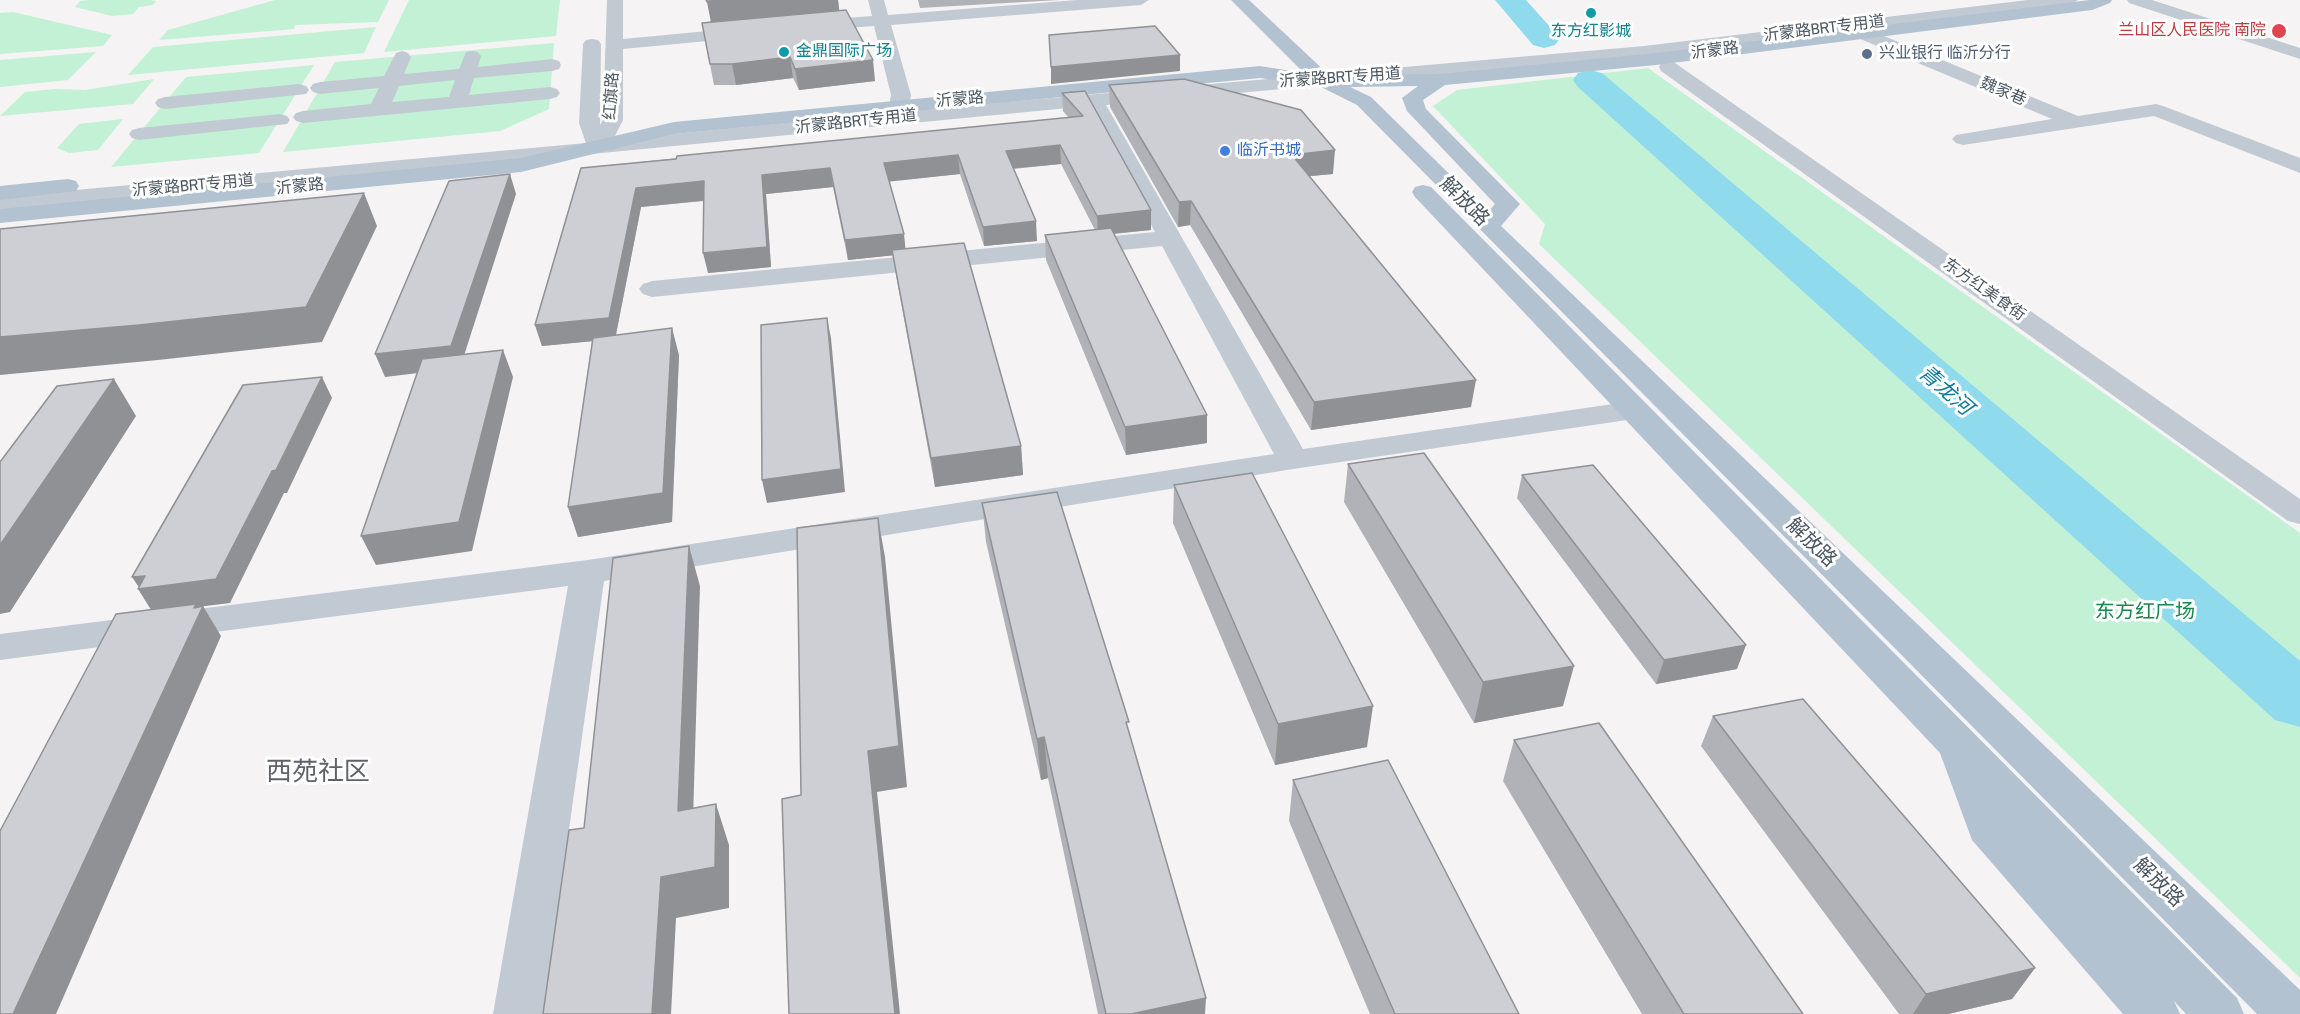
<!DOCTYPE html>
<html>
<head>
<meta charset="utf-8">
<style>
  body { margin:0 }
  canvas { display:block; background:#f5f3f3 }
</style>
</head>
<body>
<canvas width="2300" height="1014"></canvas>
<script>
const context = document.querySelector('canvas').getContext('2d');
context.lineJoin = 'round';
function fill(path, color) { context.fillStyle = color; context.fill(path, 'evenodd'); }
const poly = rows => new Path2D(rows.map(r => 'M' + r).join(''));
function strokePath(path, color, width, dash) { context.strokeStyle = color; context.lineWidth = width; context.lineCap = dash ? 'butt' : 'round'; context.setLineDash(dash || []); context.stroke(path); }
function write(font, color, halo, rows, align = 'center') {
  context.font = font + ' "Archivo Narrow","Noto Sans SC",sans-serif'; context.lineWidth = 6; context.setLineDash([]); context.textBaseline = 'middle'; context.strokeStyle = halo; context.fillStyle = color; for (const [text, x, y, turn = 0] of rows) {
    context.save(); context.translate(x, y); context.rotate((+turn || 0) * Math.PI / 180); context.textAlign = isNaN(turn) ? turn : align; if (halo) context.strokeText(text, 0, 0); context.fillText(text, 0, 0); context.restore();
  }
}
fill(poly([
  [91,0,150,0,156,1,153,5,139,7,133,14,112,16,75,7,80,1],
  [275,0,389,0,378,22,295,25,294,29,159,40,168,30],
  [409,0,560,0,556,36,384,52],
  [13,12,112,35,103,46,0,54,0,13],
  [376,27,364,53,128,75,153,47],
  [554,43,549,109,500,131,283,152,335,62],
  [96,52,68,80,0,87,0,60],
  [314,65,259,153,111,167,186,77],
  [1648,68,2300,533,2300,978,1539,244,1545,224,1433,106,1457,90],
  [154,79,133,104,0,116,25,92,55,89,85,90],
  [123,119,98,150,69,153,57,148,79,124]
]), '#c3f1d5');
fill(poly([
  [1495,0,1526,0,1560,38,1555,45,1544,48,1533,45,1495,0],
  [1590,70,1602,73,2300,661,2300,727,2275,720,1578,87,1573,80,1578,73,1590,70]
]), '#90daee');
fill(poly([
  [607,0,623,0,623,39,750,27,756,28,759,32,756,36,750,37,623,49,623,120,613,140,897,112,892,110,889,106,891,95,874,26,807,31,801,30,798,26,801,22,807,21,872,16,868,0,884,0,888,15,1077,0,1149,0,1141,5,891,25,911,95,909,106,903,111,1644,46,2028,0,2078,0,2070,5,1867,29,2078,116,2156,104,2163,106,2300,158,2300,173,2154,116,1963,145,1956,143,1952,139,1956,135,2052,119,1858,38,1855,34,1858,31,1644,56,1106,105,1303,449,1634,401,1645,404,1649,410,1645,416,1634,419,1293,469,604,581,543,1014,493,1014,568,586,0,660,0,634,588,560,1274,454,1162,246,652,297,643,294,639,289,643,284,652,281,1155,232,1088,108,1089,106,0,211,0,197,586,143,579,123,583,44,586,40,592,39,598,40,601,44,600,125,603,120,607,0],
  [2127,0,2152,0,2300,48,2300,59,2129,3,2127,0],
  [402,51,408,53,411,57,404,74,459,69,466,52,472,51,478,52,481,56,478,67,552,59,559,61,561,65,559,69,552,71,474,78,469,95,550,87,557,89,560,93,557,97,550,99,303,123,296,121,293,117,296,113,303,111,371,104,379,88,320,94,313,92,310,88,313,84,320,82,384,76,396,53,402,51],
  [455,80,449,97,392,102,399,86,455,80],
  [1668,61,1675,63,2300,499,2300,524,2288,521,1661,71,1659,67,1661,63,1668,61],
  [299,84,306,86,309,90,306,94,165,109,158,107,155,103,158,99,165,97,299,84],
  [280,114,287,116,290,120,287,124,139,140,132,138,129,134,132,130,139,128,280,114]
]), '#c1cad2');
fill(poly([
  [1231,0,1249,0,1329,75,1440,74,1656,53,2090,0,2112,0,2110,3,2092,10,1656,65,1445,85,1423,100,1426,109,1520,204,1501,226,2300,990,2300,1014,2257,1014,1357,105,1319,86,1260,78,674,134,521,172,0,223,0,209,521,158,674,122,1260,66,1304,73,1231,0],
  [1418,86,1402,98,1407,111,1495,204,1488,212,1371,97,1350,87,1418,86],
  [68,179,76,181,79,186,76,191,0,200,0,186,68,179],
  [1423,185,1431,187,2237,998,2244,1014,2186,1014,2174,1001,2180,1014,2123,1014,1972,840,1940,753,1415,197,1412,192,1415,187,1423,185]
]), '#b3c2d1');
fill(poly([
  [838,0,839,11,875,81,799,90,793,78,736,85,714,85,702,23],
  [918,0,1059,0,920,8],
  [1109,85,1333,174,1309,176,1471,407,1311,430,1190,225,1178,227,1110,107],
  [1085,91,1151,230,1114,234,1207,443,1126,455,1046,260,1045,235,1095,230,1061,164,1013,169,1037,241,984,246,960,174,889,181,905,248,1021,446,1023,475,935,487,896,275,893,255,848,260,833,187,766,194,771,267,708,273,704,201,641,207,616,335,679,355,672,522,578,537,568,507,592,341,542,346,535,325,581,168,1069,118,1063,111,1062,93],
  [1348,464,1563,706,1474,723,1344,502],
  [1522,475,1737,669,1656,684,1517,498],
  [1174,485,1367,747,1275,765,1173,523],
  [982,503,1129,732,1205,1014,1098,1014,1048,778,1041,780,986,542],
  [1713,716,2035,968,2012,999,1948,1014,1899,1014,1701,746],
  [1514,740,1803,1014,1642,1014,1503,781],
  [1293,780,1519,1014,1370,1014,1289,821]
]), '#b0b2b7');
fill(poly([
  [732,0,838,0,840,16,712,28,707,2],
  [1180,55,1180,71,1051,84,1051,67],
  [790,57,793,78,736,85,732,64],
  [873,60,875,81,799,90,795,69],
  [1060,145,1061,164,1007,169,1006,151],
  [1335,150,1333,174,1290,178,1292,155],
  [958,155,960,174,886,182,884,163],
  [830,168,833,187,766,194,771,267,708,273,703,253,762,175],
  [510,174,516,194,460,368,385,377,375,354],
  [704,181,709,200,641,207,615,339,542,346,535,325,636,188],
  [364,193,377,226,322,342,158,360,0,375,0,337],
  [1191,201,1190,225,1178,227,1179,202],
  [1151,210,1151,230,1098,235,1097,216],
  [1036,221,1037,241,984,246,983,227],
  [904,234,906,254,848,260,845,240],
  [827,318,831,338,845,492,767,503,762,480],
  [672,328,679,355,672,522,578,537,568,507],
  [503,350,513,377,472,551,376,565,361,536],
  [322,377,332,398,287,493,284,493,230,603,197,607,203,606,221,636,56,1014,13,1014,153,613,138,589,140,589,132,577,145,576,272,471],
  [114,379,136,416,10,612,0,614,0,545],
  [1476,380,1471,407,1311,430,1314,402],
  [1207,415,1207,443,1126,455,1125,427],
  [1021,446,1023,475,935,487,931,458],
  [878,518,885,557,907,787,877,792,900,1014,895,1014,868,751],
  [689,546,700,586,692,852,678,811],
  [1746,645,1737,669,1656,684,1664,660],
  [1574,666,1563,706,1474,723,1483,682],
  [1373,706,1367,747,1275,765,1278,724],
  [1044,737,1048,778,1041,780,1037,739],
  [716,804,729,845,729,908,676,918,671,1014,652,1014,661,877],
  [2035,968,2012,999,1948,1014,1913,1014,1926,994],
  [1206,998,1205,1014,1131,1014]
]), '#909195');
const building = poly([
  [706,0,732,0,707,2,706,0],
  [846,10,873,60,795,69,790,57,732,64,710,64,702,23,846,10],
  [1155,26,1180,55,1051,67,1049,35,1155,26],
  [1184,79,1301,110,1335,150,1292,155,1476,380,1314,402,1191,201,1179,202,1109,85,1184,79],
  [1085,91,1151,210,1097,216,1060,145,1006,151,1036,221,983,227,958,155,884,163,904,234,845,240,830,168,762,175,767,247,703,253,704,181,636,188,609,318,535,325,581,168,676,159,677,156,1083,116,1062,93,1085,91],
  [510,174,451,346,375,354,449,181,510,174],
  [364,193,306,307,139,325,0,337,0,229,364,193],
  [1111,228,1207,415,1125,427,1045,235,1111,228],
  [964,243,1021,446,931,458,892,250,964,243],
  [827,318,841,469,762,480,761,325,827,318],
  [672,328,663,493,568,507,593,338,672,328],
  [503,350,459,522,361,536,422,359,503,350],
  [322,377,276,470,272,471,216,579,138,589,145,576,132,577,243,385,322,377],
  [114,379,0,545,0,462,57,386,114,379],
  [1424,453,1574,666,1483,682,1348,464,1424,453],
  [1593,465,1746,645,1664,660,1522,475,1593,465],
  [1252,473,1373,706,1278,724,1174,485,1252,473],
  [1057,492,1129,722,1126,722,1206,998,1131,1014,1106,1014,1044,737,1037,739,982,503,1057,492],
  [878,518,899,746,868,751,895,1014,789,1014,782,799,801,795,797,528,878,518],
  [689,546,678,811,716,804,715,867,661,877,652,1014,543,1014,569,830,584,828,613,558,689,546],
  [196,604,194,608,203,606,13,1014,0,1014,0,831,116,614,196,604],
  [1803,699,2035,968,1926,994,1713,716,1803,699],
  [1599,723,1803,1014,1684,1014,1514,740,1599,723],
  [1388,760,1519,1014,1395,1014,1293,780,1388,760]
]);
fill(building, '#cdcfd5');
strokePath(building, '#909195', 1.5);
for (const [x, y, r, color] of [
  [1591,13,6,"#0f9aa8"],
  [2279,31,8,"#e0444e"],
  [784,52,6,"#0f9aa8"],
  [1867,54,6,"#5c6f8a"],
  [1225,151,6,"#3f7fe0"]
]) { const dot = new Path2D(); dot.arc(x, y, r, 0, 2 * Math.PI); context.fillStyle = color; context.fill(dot); strokePath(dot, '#fff', 2); }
write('16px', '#4a5661', '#fff', [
  ["沂蒙路BRT专用道",1824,29,-7],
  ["沂蒙路",1715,51,-7],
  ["沂蒙路BRT专用道",1340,78,-4],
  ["魏家巷",2003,92,23],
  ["红旗路",612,96,-86],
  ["沂蒙路",960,100,-5],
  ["沂蒙路BRT专用道",856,122,-6],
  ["沂蒙路BRT专用道",193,186,-5],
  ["沂蒙路",300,187,-6],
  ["东方红美食街",1984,290,35]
]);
write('16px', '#be3a42', '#fff', [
  ["兰山区人民医院 南院",2266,31]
], 'right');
write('16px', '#0d838f', '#fff', [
  ["东方红影城",1591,32],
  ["金鼎国际广场",796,52,"left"]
]);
write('16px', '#4e5e75', '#fff', [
  ["兴业银行 临沂分行",1879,54]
], 'left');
write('16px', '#366cbe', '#fff', [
  ["临沂书城",1237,151]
], 'left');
write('20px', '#4a5661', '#fff', [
  ["解放路",1464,202,45],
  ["解放路",1811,543,44],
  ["解放路",2158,883,44]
]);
write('20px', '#17864f', '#fff', [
  ["东方红广场",2145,613]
]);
write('italic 21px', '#0c7c9b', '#fff', [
  ["青龙河",1945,391,41]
]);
write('26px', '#5f6368', '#fff', [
  ["西苑社区",318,773]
]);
</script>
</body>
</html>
